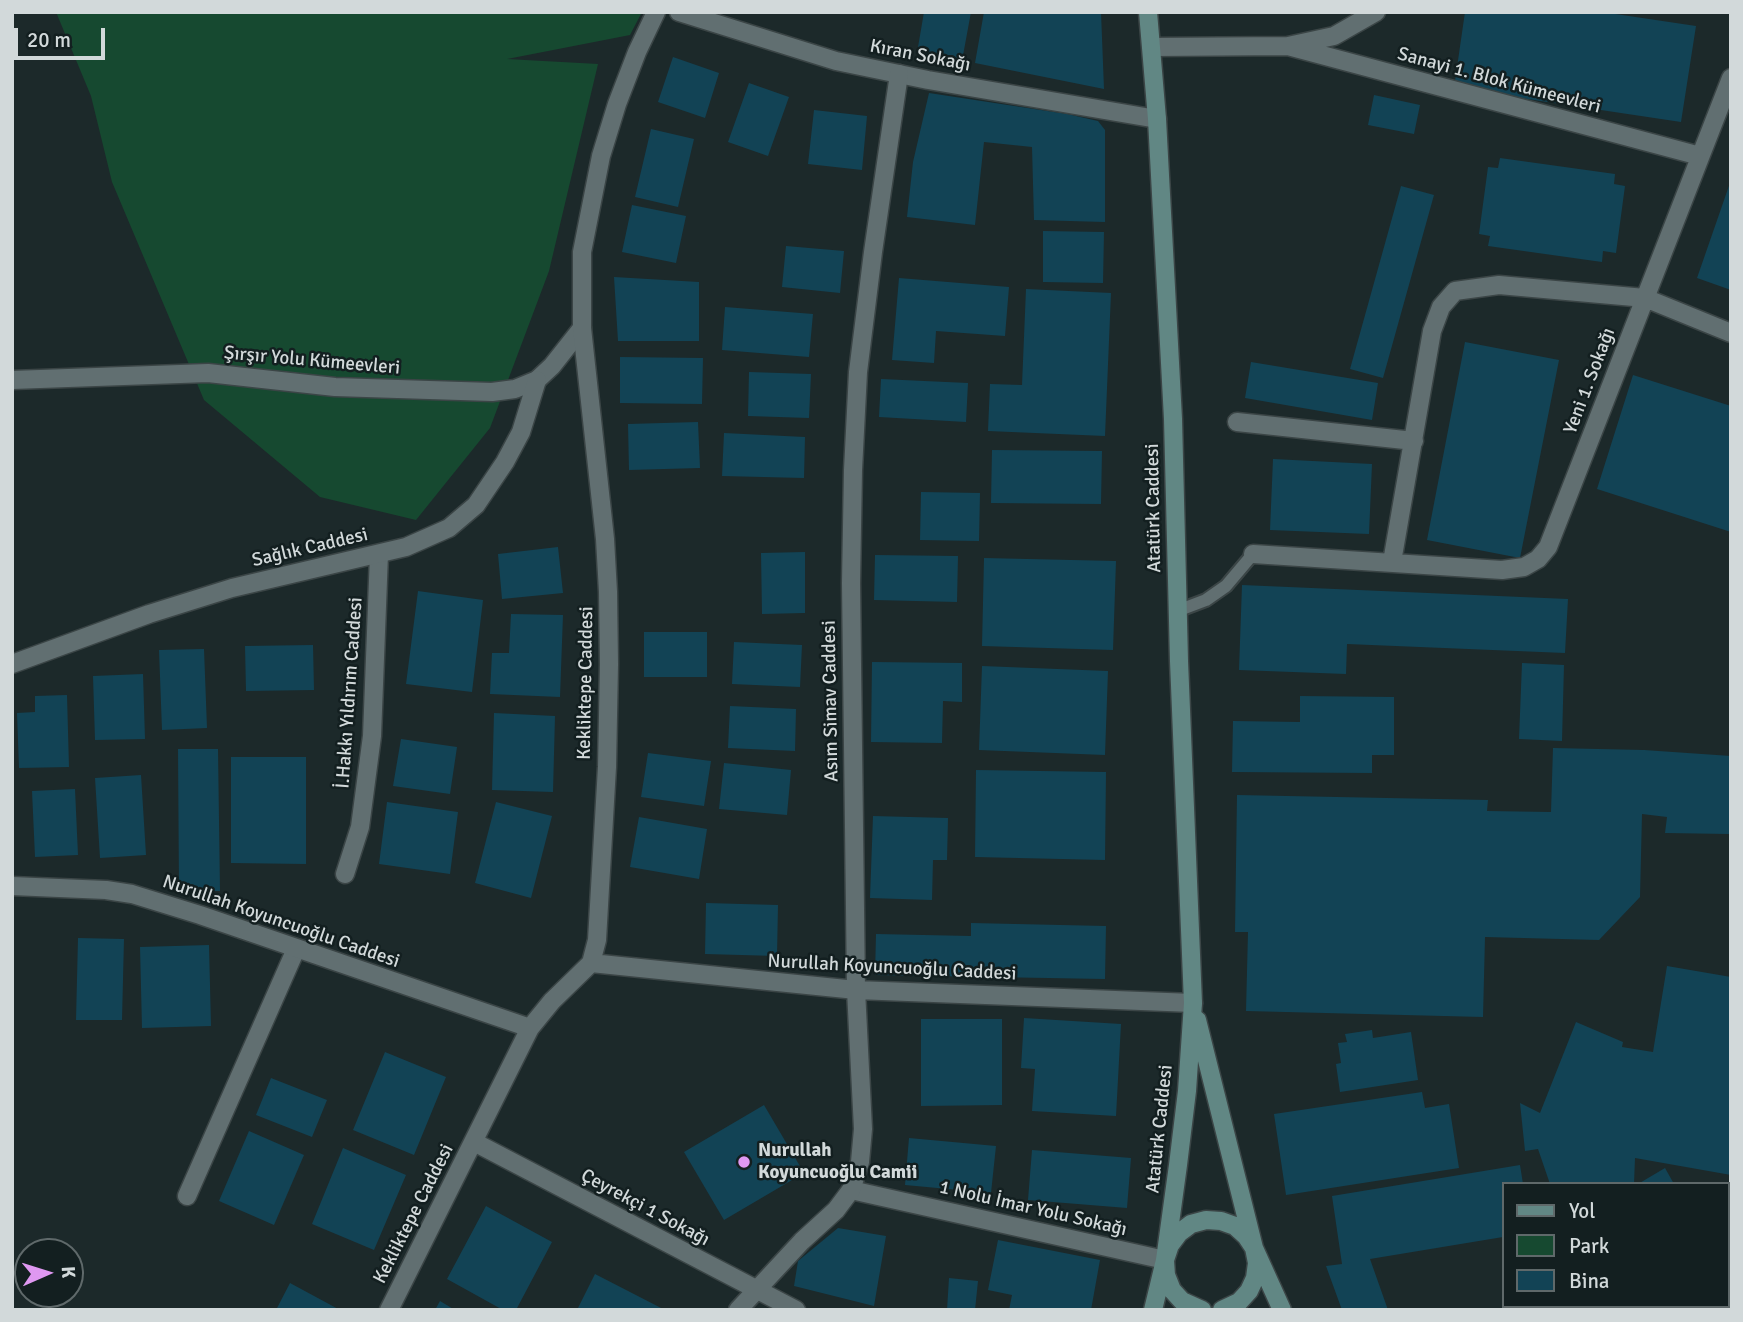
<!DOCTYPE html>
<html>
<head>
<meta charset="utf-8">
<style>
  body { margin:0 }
  #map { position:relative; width:1743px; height:1322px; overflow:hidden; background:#1c292a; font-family:Signika,sans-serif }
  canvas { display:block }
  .frame { position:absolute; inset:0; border:14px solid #d2d9da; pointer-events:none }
  .legend { position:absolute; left:1502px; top:1182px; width:228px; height:126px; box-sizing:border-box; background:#131f20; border:2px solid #5f696a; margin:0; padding:9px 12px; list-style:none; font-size:21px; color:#d2d9da }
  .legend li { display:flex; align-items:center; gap:14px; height:35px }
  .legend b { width:35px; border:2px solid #5f696a }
  .north { position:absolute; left:14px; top:1238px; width:70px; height:70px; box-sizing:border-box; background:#131f20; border:2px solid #5f696a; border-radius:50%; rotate:87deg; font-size:19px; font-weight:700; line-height:28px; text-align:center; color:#d2d9da }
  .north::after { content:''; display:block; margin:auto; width:24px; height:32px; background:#df98f1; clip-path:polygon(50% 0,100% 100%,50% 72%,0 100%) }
  .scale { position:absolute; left:14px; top:28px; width:91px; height:32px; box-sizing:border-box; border:4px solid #d2d9da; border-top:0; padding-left:9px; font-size:21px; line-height:24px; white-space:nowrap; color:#d2d9da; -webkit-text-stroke:5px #131f20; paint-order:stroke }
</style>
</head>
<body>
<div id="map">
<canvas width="1743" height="1322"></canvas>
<div class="frame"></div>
<ul class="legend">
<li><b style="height:9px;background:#618784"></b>Yol</li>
<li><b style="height:19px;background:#164930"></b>Park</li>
<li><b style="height:19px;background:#124355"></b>Bina</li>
</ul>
<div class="north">K</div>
<div class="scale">20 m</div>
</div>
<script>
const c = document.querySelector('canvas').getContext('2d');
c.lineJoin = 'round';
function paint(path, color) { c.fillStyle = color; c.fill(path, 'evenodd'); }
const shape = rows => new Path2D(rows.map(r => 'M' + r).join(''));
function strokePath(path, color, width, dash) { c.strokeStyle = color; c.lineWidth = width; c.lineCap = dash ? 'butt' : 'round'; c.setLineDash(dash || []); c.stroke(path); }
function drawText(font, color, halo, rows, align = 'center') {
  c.font = font + ' Signika,sans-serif'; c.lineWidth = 5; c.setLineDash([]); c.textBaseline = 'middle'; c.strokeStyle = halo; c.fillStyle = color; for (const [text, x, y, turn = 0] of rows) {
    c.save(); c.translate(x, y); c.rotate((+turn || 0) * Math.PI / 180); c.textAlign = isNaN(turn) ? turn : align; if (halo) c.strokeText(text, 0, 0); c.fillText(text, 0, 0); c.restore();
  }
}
const green = shape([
  [56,12,642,12,630,35,507,59,598,64,549,271,490,428,416,520,320,497,204,400,112,182,91,96]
]);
const building = shape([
  [924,12,971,12,962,61,917,53],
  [984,12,1101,12,1104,89,975,63],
  [1465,12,1602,12,1696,26,1681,122,1454,88],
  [673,57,719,73,705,118,658,102],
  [749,83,789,97,768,156,728,142],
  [929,93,1067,114,1098,121,1105,130,1105,222,1034,220,1032,147,984,142,975,225,907,217,913,162],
  [1374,95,1420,105,1414,134,1368,125],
  [814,110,867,116,862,170,808,164],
  [651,129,694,139,678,207,635,197],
  [1500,158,1615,174,1614,184,1625,186,1616,253,1603,251,1602,262,1488,246,1490,236,1479,234,1488,167,1498,168],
  [1731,180,1731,290,1697,278],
  [1401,186,1434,195,1383,378,1350,369],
  [632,205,686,216,676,263,622,252],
  [1043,231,1104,232,1103,283,1043,282],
  [786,246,844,251,840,293,782,287],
  [614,277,699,282,699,341,618,341],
  [899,278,1009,287,1005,336,936,331,934,363,892,360],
  [1026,289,1111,293,1105,436,988,431,990,384,1022,385],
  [725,307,813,314,809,357,722,350],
  [1465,342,1559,360,1520,558,1427,540],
  [620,357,703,358,702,404,620,403],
  [1251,362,1378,383,1372,420,1245,398],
  [749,372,811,374,809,418,748,416],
  [1633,375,1731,406,1731,532,1597,489],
  [881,379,968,383,966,422,879,417],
  [698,422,700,468,629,470,628,424],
  [724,433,805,437,804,478,722,476],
  [992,450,1102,451,1101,504,991,503],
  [1273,459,1372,464,1369,534,1270,530],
  [921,492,980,493,979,541,920,540],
  [558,547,563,593,502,599,498,554],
  [805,552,805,613,762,614,761,553],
  [875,555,958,556,957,602,874,600],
  [984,558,1116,561,1113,650,982,646],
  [1242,585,1568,599,1565,653,1347,644,1346,674,1239,670],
  [418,591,483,600,472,692,406,684],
  [511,614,563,615,560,697,490,694,492,653,509,653],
  [644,632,707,632,707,677,644,677],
  [734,642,802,645,800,687,732,684],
  [313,645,314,690,246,691,245,646],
  [204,649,207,728,162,730,159,650],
  [872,662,962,663,962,702,943,701,942,743,871,742],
  [1522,663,1564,665,1562,741,1519,739],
  [982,666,1108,671,1105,755,979,750],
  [143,674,145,739,95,740,93,676],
  [67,695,69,767,19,768,17,713,35,712,35,696],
  [1300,696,1394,697,1394,755,1372,755,1372,773,1232,772,1233,721,1300,722],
  [730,706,796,709,795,751,728,748],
  [494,713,555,716,553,792,492,790],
  [401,739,457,747,450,794,393,786],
  [1553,748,1644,750,1731,756,1729,834,1665,833,1667,817,1642,814,1640,897,1599,940,1485,937,1483,1017,1246,1011,1248,932,1235,932,1237,795,1488,800,1487,811,1551,812],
  [178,749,218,749,220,891,179,891],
  [648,753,711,761,704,806,641,797],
  [231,757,306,757,306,864,231,863],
  [724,763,791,770,787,815,719,809],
  [976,770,1106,772,1105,860,975,857],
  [141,775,146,855,100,858,95,778],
  [75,789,78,855,35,857,32,791],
  [387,802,458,812,450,874,379,864],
  [496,802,552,816,531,898,475,883],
  [873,816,948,818,947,860,933,860,932,900,870,898],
  [639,817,707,829,699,879,630,867],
  [706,903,778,905,777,956,705,954],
  [971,923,1106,926,1105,979,875,975,876,934,971,936],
  [78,938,124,939,122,1020,76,1020],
  [209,945,211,1026,142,1028,140,947],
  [1667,966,1731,977,1731,1175,1635,1158,1634,1184,1550,1184,1538,1149,1525,1151,1520,1103,1540,1113,1576,1022,1623,1042,1622,1047,1653,1052],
  [1024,1018,1121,1024,1116,1116,1032,1111,1035,1069,1021,1068],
  [921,1019,1002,1019,1002,1105,921,1106],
  [1372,1030,1373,1038,1411,1032,1418,1080,1340,1092,1336,1064,1341,1063,1338,1043,1347,1042,1345,1034],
  [385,1052,446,1077,414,1155,353,1130],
  [271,1078,327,1100,312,1137,256,1115],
  [1422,1092,1425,1108,1449,1104,1459,1168,1286,1195,1274,1114],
  [764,1105,804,1173,724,1220,684,1152],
  [249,1131,304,1155,274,1225,219,1201],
  [909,1138,996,1146,991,1193,905,1185],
  [343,1148,406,1175,374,1250,312,1224],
  [1032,1150,1131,1158,1127,1208,1028,1200],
  [1520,1165,1523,1184,1503,1184,1503,1237,1370,1259,1388,1310,1342,1310,1326,1266,1342,1264,1332,1196],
  [1665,1168,1674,1184,1638,1184],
  [486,1206,552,1242,516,1310,503,1310,447,1279],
  [838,1228,886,1236,874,1306,794,1286,798,1261],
  [998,1240,1100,1260,1091,1310,1009,1310,1012,1295,988,1290],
  [595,1274,665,1310,577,1310],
  [949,1278,978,1281,975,1310,947,1310],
  [290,1283,340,1310,276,1310],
  [440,1301,455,1310,435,1310]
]);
const service = shape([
  [1177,611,1206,600,1226,586,1253,554]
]);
const minor = shape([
  [679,12,836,61,928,80,1157,119],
  [1288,46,1700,156],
  [1152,47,1288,46,1334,36,1376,12],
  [12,380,208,373,335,387,492,392,515,389,537,380,552,366,582,328],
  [1237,422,1414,441],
  [1253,554,1502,570,1524,567,1538,559,1548,547,1731,78],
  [1392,562,1432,331,1441,307,1455,291,1499,285,1645,298,1731,333],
  [345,874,360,827,372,736,379,554],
  [474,1142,796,1310],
  [851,1190,1165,1260],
  [187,1196,296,949]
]);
const tertiary = shape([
  [12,664,149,614,232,588,406,547,449,528,476,505,505,462,521,432,537,380],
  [12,886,106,890,132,894,200,915,530,1028],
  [591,963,856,990,1193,1003],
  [389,1310,530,1028,552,1001,591,963,597,940,607,767,609,664,608,592,605,539,582,328,582,252,601,156,617,104,637,52,656,12],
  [738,1310,802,1241,836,1210,851,1190,860,1162,863,1129,856,990,851,583,853,470,858,372,873,252,899,74]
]);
const secondary = shape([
  [1148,12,1157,119,1173,419,1179,661,1193,1003,1187,1091,1178,1165,1165,1260,1153,1310],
  [1197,1020,1254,1248,1282,1310],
  [1202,1310,1182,1301,1172,1290,1166,1275,1165,1260,1170,1245,1179,1233,1191,1224,1206,1220,1221,1221,1235,1226,1246,1236,1254,1248,1257,1263,1255,1278,1249,1291,1239,1302,1222,1310]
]);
const markers = [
  [744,1162,7,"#df98f1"]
];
const streetNames = [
  ["Kıran Sokağı",920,56,11],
  ["Sanayi 1. Blok Kümeevleri",1499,81,15],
  ["Şırşır Yolu Kümeevleri",312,361,5],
  ["Yeni 1. Sokağı",1590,381,-69],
  ["Atatürk Caddesi",1154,508,-91],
  ["Sağlık Caddesi",310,548,-13],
  ["Kekliktepe Caddesi",586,683,-89],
  ["İ.Hakkı Yıldırım Caddesi",350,693,-86],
  ["Asım Simav Caddesi",831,701,-91],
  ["Nurullah Koyuncuoğlu Caddesi",281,922,19],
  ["Nurullah Koyuncuoğlu Caddesi",892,968,3],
  ["Atatürk Caddesi",1160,1129,-84],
  ["Çeyrekçi 1 Sokağı",645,1208,28],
  ["1 Nolu İmar Yolu Sokağı",1033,1209,13],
  ["Kekliktepe Caddesi",414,1214,-63]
];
const poiNames = [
  ["Nurullah",758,1151],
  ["Koyuncuoğlu Camii",758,1173]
];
paint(green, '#164930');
paint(building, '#124355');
strokePath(service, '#3b4546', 16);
strokePath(minor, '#3b4546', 21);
strokePath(tertiary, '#3b4546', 21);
strokePath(secondary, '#3b4546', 21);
strokePath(service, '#616f71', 12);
strokePath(minor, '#616f71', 18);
strokePath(tertiary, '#616f71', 18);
strokePath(secondary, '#618784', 18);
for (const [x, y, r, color] of markers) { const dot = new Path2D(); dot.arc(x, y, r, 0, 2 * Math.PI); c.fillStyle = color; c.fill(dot); strokePath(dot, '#131f20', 2.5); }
drawText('19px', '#d2d9da', '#131f20', streetNames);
drawText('bold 19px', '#d2d9da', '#131f20', poiNames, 'left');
</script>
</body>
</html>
